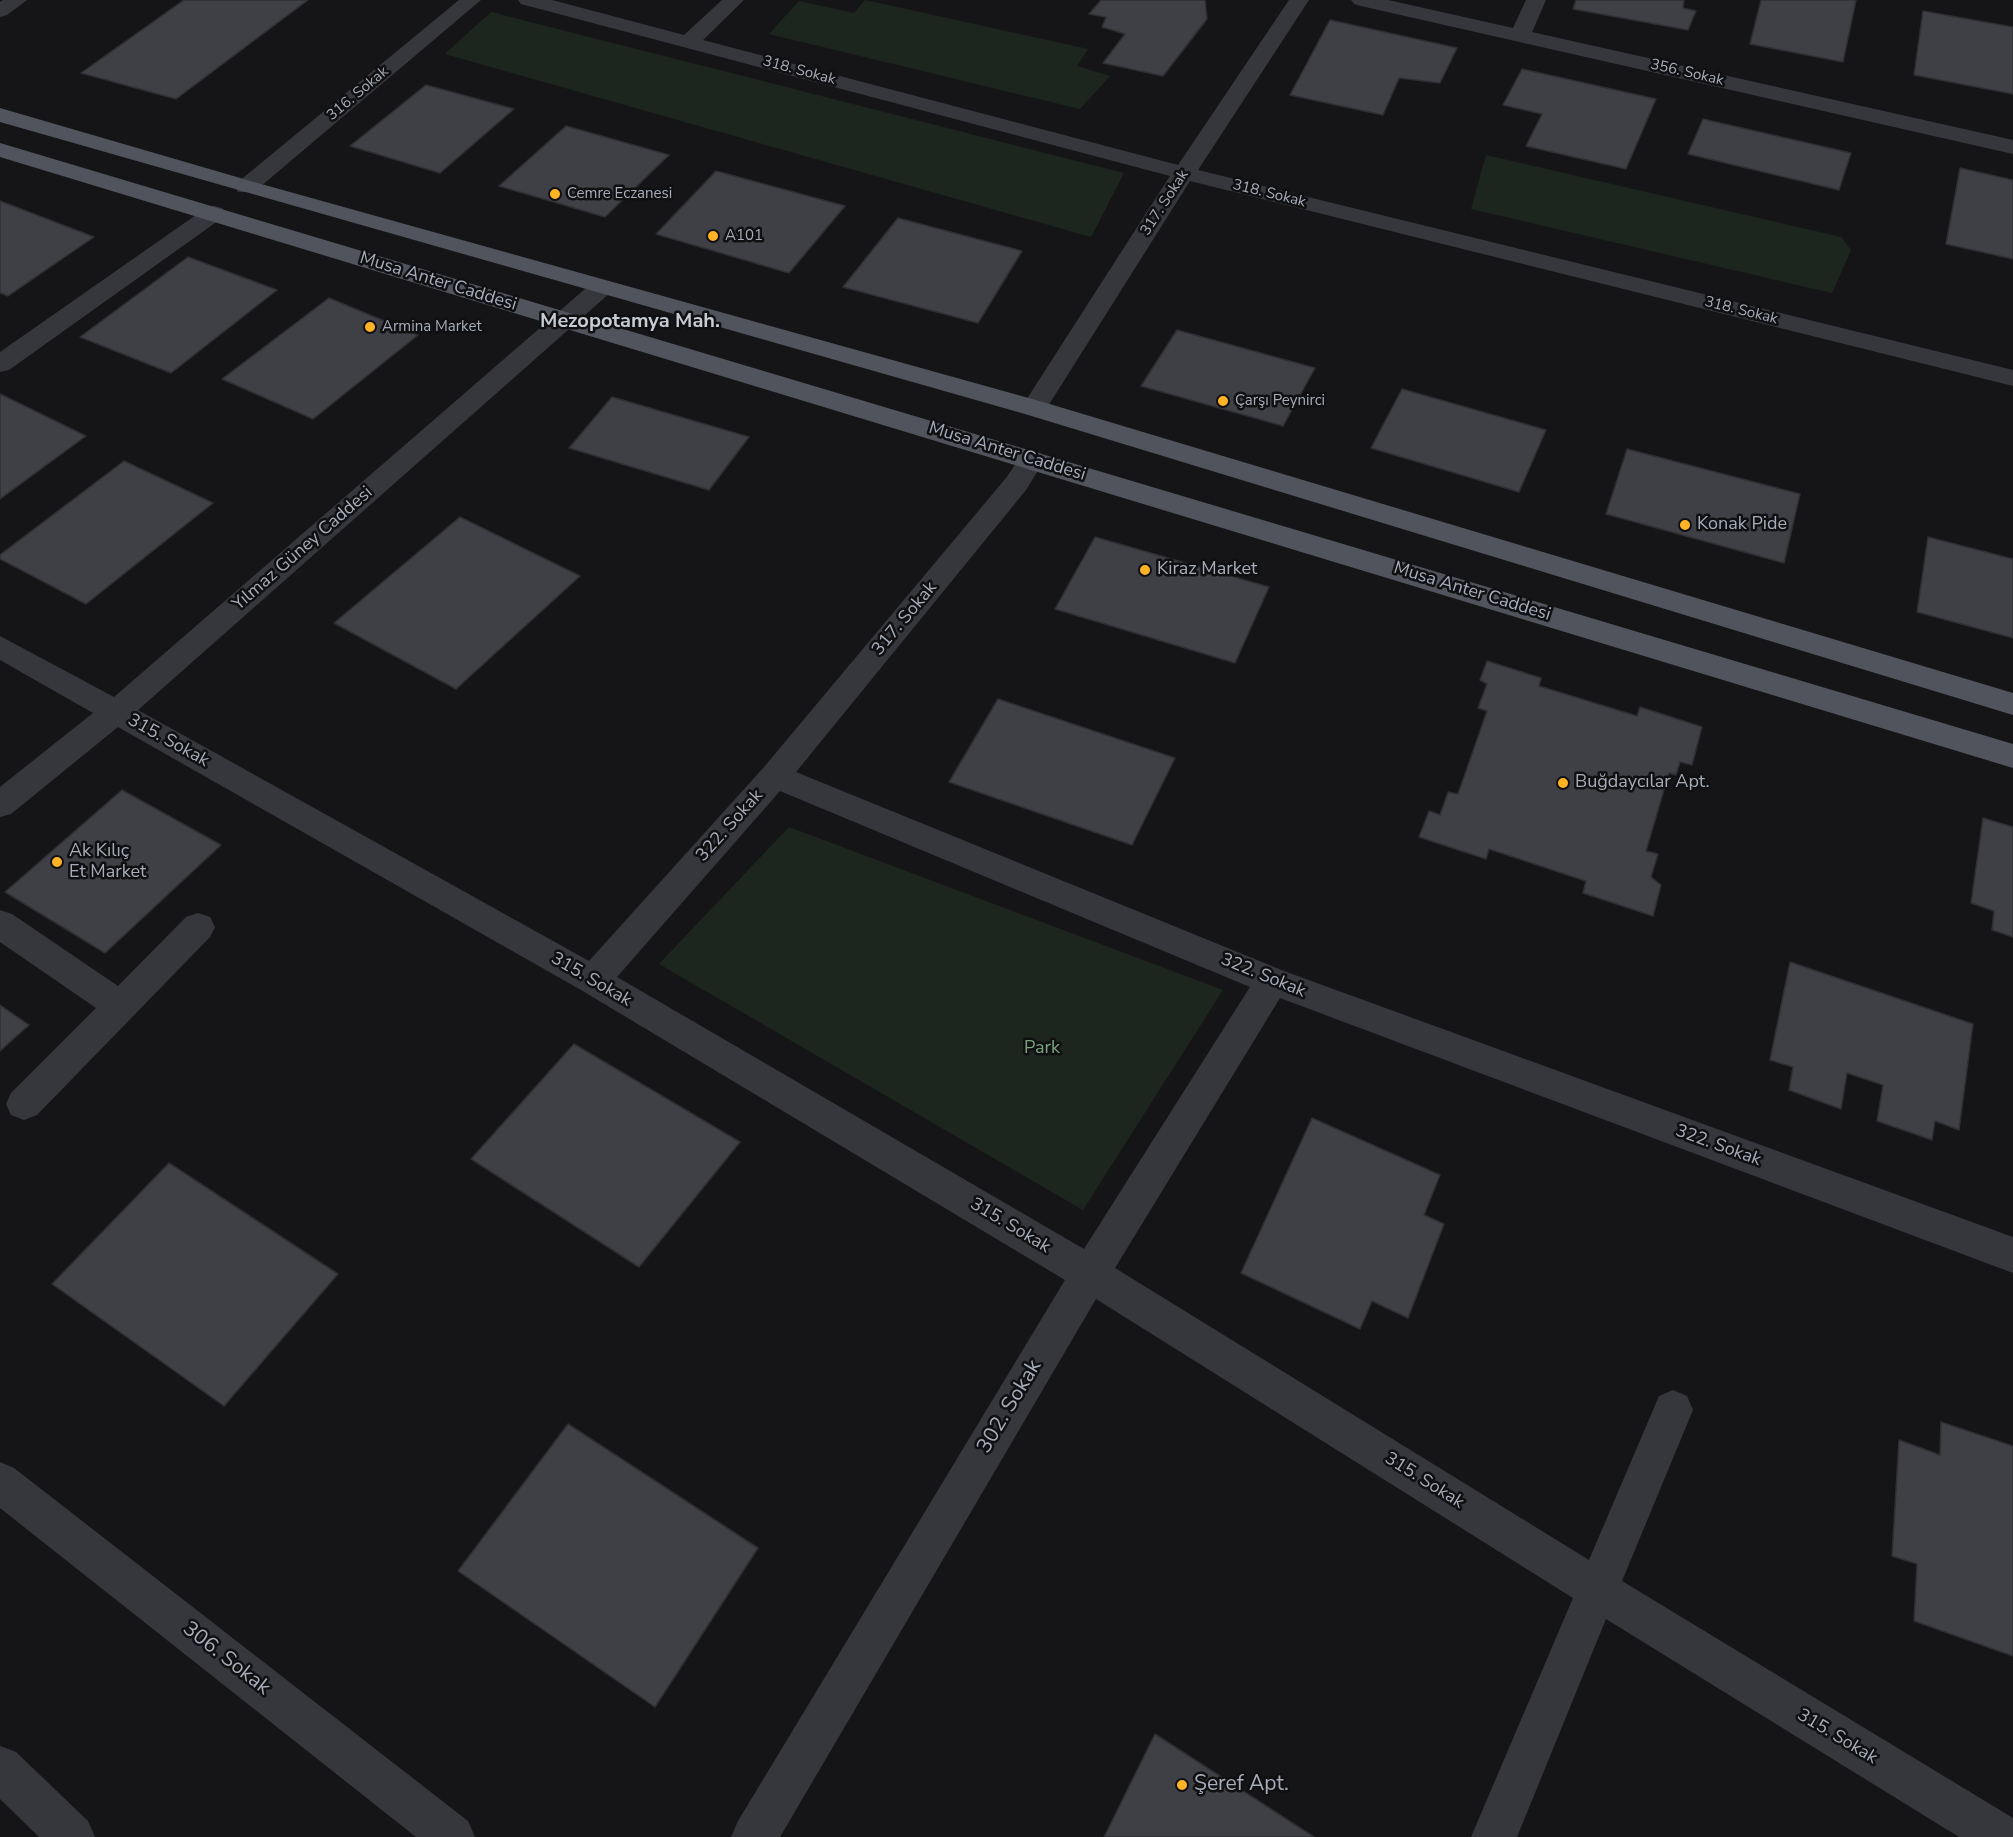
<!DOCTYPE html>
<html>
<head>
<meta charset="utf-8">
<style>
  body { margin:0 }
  canvas { display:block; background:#151517 }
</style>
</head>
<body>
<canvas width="2013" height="1837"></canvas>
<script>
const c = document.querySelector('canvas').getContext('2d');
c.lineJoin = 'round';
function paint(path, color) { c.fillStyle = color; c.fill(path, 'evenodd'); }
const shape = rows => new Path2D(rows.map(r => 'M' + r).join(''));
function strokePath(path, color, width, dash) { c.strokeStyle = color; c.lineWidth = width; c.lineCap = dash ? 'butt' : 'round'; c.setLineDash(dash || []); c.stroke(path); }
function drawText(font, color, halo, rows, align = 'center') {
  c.font = font + ' "Nunito Sans",sans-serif'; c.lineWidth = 5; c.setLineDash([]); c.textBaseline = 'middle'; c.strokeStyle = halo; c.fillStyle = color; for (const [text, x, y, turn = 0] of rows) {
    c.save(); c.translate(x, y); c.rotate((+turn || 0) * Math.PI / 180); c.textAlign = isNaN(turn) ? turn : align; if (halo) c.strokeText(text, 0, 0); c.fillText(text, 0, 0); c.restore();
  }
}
const green = shape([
  [865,0,1088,49,1077,66,1110,76,1080,109,769,34,799,1,854,13],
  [491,12,1124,173,1091,237,445,54],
  [1486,155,1841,237,1851,250,1832,293,1471,209],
  [789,827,1223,990,1083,1210,659,964]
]);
const building = shape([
  [184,0,308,0,176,99,81,73,184,0],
  [1101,0,1205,0,1207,19,1163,76,1103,63,1125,34,1102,27,1106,17,1089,14,1101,0],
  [1576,0,1684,0,1683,8,1696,11,1688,30,1573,9,1576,0],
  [1761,0,1856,0,1843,62,1750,44,1761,0],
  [1923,11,2013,27,2013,94,1914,75,1923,11],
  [1330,20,1457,48,1440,83,1399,78,1383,115,1290,95,1330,20],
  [1522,69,1656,99,1626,169,1526,146,1542,114,1503,105,1522,69],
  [426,85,514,109,440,173,350,146,426,85],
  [1703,119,1851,153,1839,190,1688,154,1703,119],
  [566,126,669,155,605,217,499,186,566,126],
  [1960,168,2013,180,2013,259,1946,244,1960,168],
  [716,171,845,206,789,273,656,234,716,171],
  [0,201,94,237,8,296,0,293,0,201],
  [898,218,1022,251,978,323,843,287,898,218],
  [188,257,277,290,171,373,80,337,188,257],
  [329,298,418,335,313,419,222,379,329,298],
  [1177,330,1315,368,1283,426,1141,386,1177,330],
  [1402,389,1546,430,1519,492,1371,448,1402,389],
  [0,394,86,436,0,499,0,394],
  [612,397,749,437,709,490,569,448,612,397],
  [1627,449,1800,494,1784,563,1606,514,1627,449],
  [124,461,213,503,86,604,0,559,0,555,124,461],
  [460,517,580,576,456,689,334,623,460,517],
  [1095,537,1269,587,1235,663,1055,609,1095,537],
  [1928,537,2013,559,2013,638,1917,612,1928,537],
  [1487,661,1541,678,1539,686,1637,716,1640,707,1702,727,1692,765,1680,762,1676,775,1669,773,1646,851,1658,854,1651,877,1661,885,1653,916,1583,893,1586,881,1489,849,1486,859,1419,837,1429,811,1440,815,1448,792,1458,794,1487,711,1478,708,1487,684,1480,680,1487,661],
  [998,699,1175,758,1132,845,949,782,998,699],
  [122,790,221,845,105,953,5,892,122,790],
  [1983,818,2013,827,2013,937,1992,930,1994,911,1971,903,1983,818],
  [1790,962,1973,1024,1959,1130,1935,1121,1932,1140,1877,1121,1883,1085,1847,1073,1841,1109,1789,1090,1793,1067,1770,1060,1790,962],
  [0,1005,29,1025,0,1051,0,1005],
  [574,1044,740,1142,639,1267,471,1159,574,1044],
  [1312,1118,1440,1175,1424,1215,1444,1224,1408,1318,1372,1301,1360,1329,1241,1273,1312,1118],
  [169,1163,338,1274,224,1406,52,1284,169,1163],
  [1941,1422,2013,1446,2013,1656,1914,1621,1917,1564,1892,1556,1899,1440,1940,1455,1941,1422],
  [568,1424,758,1548,655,1707,458,1571,568,1424],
  [1155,1734,1314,1837,1104,1837,1155,1734]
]);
const minor = shape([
  [3,0,27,0,7,15,0,17,0,2,3,0],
  [459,0,481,0,254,192,238,192,235,187,238,182,459,0],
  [518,0,552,0,684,35,722,0,744,0,703,40,1178,165,1289,0,1309,0,1198,170,2013,370,2013,386,1190,181,1043,414,1034,416,1025,414,1021,408,1170,176,521,4,518,0],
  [1351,0,1388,0,1513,28,1526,0,1546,0,1532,32,2013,140,2013,154,1361,6,1354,4,1351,0],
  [214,206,222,208,226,213,222,218,9,370,0,372,0,352,206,208,214,206],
  [602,280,611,282,614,287,611,292,138,710,589,961,764,767,1006,478,1023,453,1032,450,1041,453,1045,459,1026,490,796,772,1284,971,2013,1237,2013,1273,1280,998,1115,1268,1589,1560,1659,1396,1673,1390,1687,1396,1693,1410,1622,1581,2013,1818,2013,1837,1959,1837,1606,1619,1517,1837,1471,1837,1573,1598,1096,1299,780,1837,731,1837,738,1821,1065,1280,581,990,118,727,11,814,0,817,0,787,93,713,0,660,0,636,114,697,593,282,602,280],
  [780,791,1250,987,1084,1249,617,977,780,791],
  [0,910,12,914,118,986,186,917,198,913,210,917,215,927,210,937,37,1115,24,1120,11,1115,6,1104,11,1093,96,1008,0,942,0,910],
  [0,1462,14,1468,468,1821,475,1837,416,1837,0,1508,0,1462],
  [0,1746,16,1752,88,1821,95,1837,39,1837,0,1799,0,1746]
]);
const major = shape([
  [0,108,254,182,1043,402,2013,693,2013,715,1025,414,0,122,0,108],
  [0,143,2013,744,2013,768,0,157,0,143]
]);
const markers = [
  [555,194,6,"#ffb325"],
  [713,236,6,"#ffb325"],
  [370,327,6,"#ffb325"],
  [1223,401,6,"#ffb325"],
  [1685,525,6,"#ffb325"],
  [1145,570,6,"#ffb325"],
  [1563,783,6,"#ffb325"],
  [57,862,6,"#ffb325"],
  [1182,1785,6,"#ffb325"]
];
const farStreetnames = [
  ["318. Sokak",799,71,15],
  ["356. Sokak",1687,73,13],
  ["316. Sokak",358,94,-40],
  ["318. Sokak",1269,194,14],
  ["317. Sokak",1165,203,-57],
  ["318. Sokak",1741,311,14]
];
const farPoinames = [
  ["Cemre Eczanesi",567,194],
  ["A101",725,236],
  ["Armina Market",382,327],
  ["Çarşı Peynirci",1235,401]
];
const streetNames = [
  ["Musa Anter Caddesi",438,282,17],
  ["Musa Anter Caddesi",1007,452,17],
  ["Yılmaz Güney Caddesi",303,549,-41],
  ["Musa Anter Caddesi",1472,592,17],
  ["317. Sokak",905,619,-50],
  ["315. Sokak",168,741,29],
  ["322. Sokak",730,826,-48],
  ["322. Sokak",1263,976,22],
  ["315. Sokak",591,980,30],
  ["322. Sokak",1718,1146,20],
  ["315. Sokak",1010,1226,31],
  ["315. Sokak",1424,1481,32],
  ["315. Sokak",1837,1737,31]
];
const poiNames = [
  ["Konak Pide",1697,525],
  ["Kiraz Market",1157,570],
  ["Buğdaycılar Apt.",1575,783],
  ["Ak Kılıç",69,852],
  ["Et Market",69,873]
];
const parkNames = [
  ["Park",1042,1049]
];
const farDistrictnames = [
  ["Mezopotamya Mah.",630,322]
];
const nearStreetnames = [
  ["302. Sokak",1010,1407,-59],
  ["306. Sokak",226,1659,38]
];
const nearPoinames = [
  ["Şeref Apt.",1194,1785]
];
paint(green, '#1d261e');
paint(building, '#3f4045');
strokePath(building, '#2f2f33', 1.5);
paint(minor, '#36373d');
paint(major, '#51545c');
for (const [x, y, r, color] of markers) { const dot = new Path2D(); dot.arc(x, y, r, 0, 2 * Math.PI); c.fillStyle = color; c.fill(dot); strokePath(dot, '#101012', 2); }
drawText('15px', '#a6acb9', '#101012', farStreetnames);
drawText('15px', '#a6acb9', '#101012', farPoinames, 'left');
drawText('18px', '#a6acb9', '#101012', streetNames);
drawText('18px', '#a6acb9', '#101012', poiNames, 'left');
drawText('18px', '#7ba57d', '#101012', parkNames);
drawText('bold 20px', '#c7cbd4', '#101012', farDistrictnames);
drawText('21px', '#a6acb9', '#101012', nearStreetnames);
drawText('21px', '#a6acb9', '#101012', nearPoinames, 'left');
</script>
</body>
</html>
